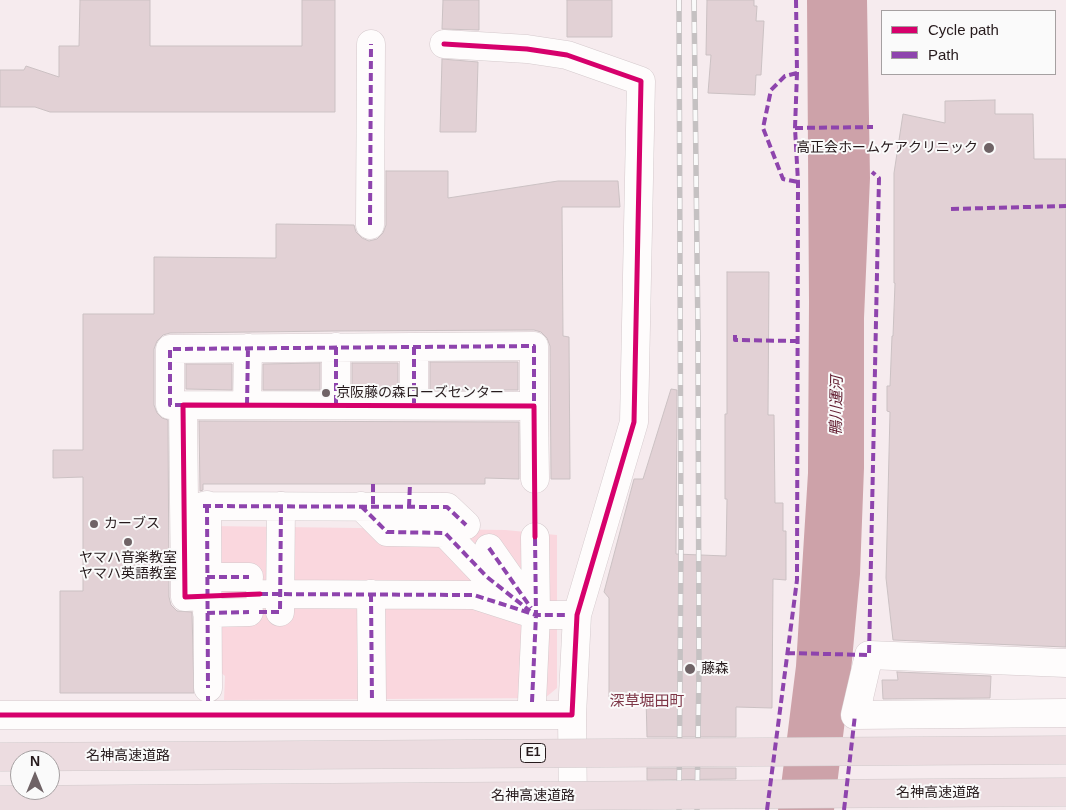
<!DOCTYPE html>
<html>
<head>
<meta charset="utf-8">
<style>
  body { margin:0 }
  #map { position:relative; width:1066px; height:810px; overflow:hidden; background:#f6ebee; font-family:Arial,sans-serif }
  canvas { display:block }
  .legend { position:absolute; left:881px; top:10px; width:175px; height:65px; box-sizing:border-box; background:#fafafa; border:1px solid #a5a0a1; margin:0; padding:6px 9px; list-style:none; font-size:15px; color:#261a1c }
  .legend li { display:flex; align-items:center; gap:10px; height:25px }
  .legend b { width:25px; border:1px solid #a5a0a1 }
  .north { position:absolute; left:10px; top:750px; width:50px; height:50px; box-sizing:border-box; background:#fafafa; border:1px solid #a5a0a1; border-radius:50%; rotate:0deg; font-size:14px; font-weight:700; line-height:20px; text-align:center; color:#261a1c }
  .north::after { content:''; display:block; margin:auto; width:18px; height:22px; background:#6f6366; clip-path:polygon(50% 0,100% 100%,50% 72%,0 100%) }
</style>
</head>
<body>
<div id="map">
<canvas width="1066" height="810"></canvas>
<ul class="legend">
<li><b style="height:6px;background:#d6006c"></b>Cycle path</li>
<li><b style="height:6px;background:#8e44ad"></b>Path</li>
</ul>
<div class="north">N</div>
</div>
<script>
const c = document.querySelector('canvas').getContext('2d');
c.lineJoin = 'round';
function paint(path, color) { c.fillStyle = color; c.fill(path, 'evenodd'); }
const shape = rows => new Path2D(rows.map(r => 'M' + r).join(''));
function strokePath(path, color, width, dash) { c.strokeStyle = color; c.lineWidth = width; c.lineCap = dash ? 'butt' : 'round'; c.setLineDash(dash || []); c.stroke(path); }
function drawText(font, color, halo, rows, align = 'center') {
  c.font = font + ' Arial,"Noto Sans JP",sans-serif'; c.lineWidth = 4; c.setLineDash([]); c.textBaseline = 'middle'; c.strokeStyle = halo; c.fillStyle = color; for (const [text, x, y, turn = 0] of rows) {
    c.save(); c.translate(x, y); c.rotate((+turn || 0) * Math.PI / 180); c.textAlign = isNaN(turn) ? turn : align; if (halo) c.strokeText(text, 0, 0); c.fillText(text, 0, 0); c.restore();
  }
}
const green = shape([
  [210,526,505,530,557,535,557,688,545,698,224,700,225,676,220,672]
]);
const water = shape([
  [807,0,867,0,870,178,864,318,864,468,860,574,851,671,834,810,778,810,796,666,808,473,809,302]
]);
const building = shape([
  [80,0,150,0,150,46,302,46,302,0,335,0,335,112,50,112,35,107,0,107,0,70,24,70,26,66,59,77,59,46,79,46,80,0],
  [443,0,479,0,479,30,442,29,443,0],
  [567,0,612,0,612,37,567,37,567,0],
  [707,0,754,0,754,6,757,6,756,21,764,21,761,75,756,75,755,95,708,93,711,55,706,55,707,0],
  [442,59,478,62,476,132,440,132,442,59],
  [995,100,995,114,1033,114,1034,159,1066,159,1066,647,893,640,886,578,890,412,887,411,887,386,890,386,892,336,893,336,895,283,894,283,894,173,903,114,945,123,945,101,995,100],
  [386,171,448,171,448,198,558,181,618,181,620,207,562,207,563,336,569,337,570,479,551,479,550,346,547,338,541,332,534,330,336,331,170,333,163,335,157,341,154,349,154,405,157,413,162,418,168,420,169,597,171,605,177,611,192,612,194,693,60,693,60,591,83,591,83,477,53,478,53,450,83,450,83,314,154,314,154,257,276,258,276,224,354,225,356,232,362,238,369,241,377,239,383,233,386,225,386,171],
  [727,272,769,272,768,415,774,415,775,503,783,503,783,531,786,531,786,580,773,579,772,708,736,707,736,737,647,737,646,697,609,697,609,598,604,592,634,479,643,479,671,389,677,390,676,554,726,556,727,499,725,499,725,414,727,414,727,272],
  [430,362,518,362,518,390,430,390,430,362],
  [320,363,320,390,263,390,263,364,320,363],
  [352,363,398,363,398,390,352,390,352,363],
  [186,364,232,364,232,390,186,389,186,364],
  [199,421,519,422,519,479,485,478,485,484,203,484,203,490,200,491,199,421],
  [897,672,991,676,990,698,883,699,882,680,898,680,897,672],
  [647,768,736,768,736,779,647,780,647,768]
]);
const minor = shape([
  [370,225,371,44],
  [336,347,336,405],
  [414,347,414,405],
  [183,405,170,405,170,349,534,346,534,406],
  [247,405,248,348],
  [207,505,208,688],
  [203,506,447,507,466,525],
  [361,506,387,532,445,533,487,577,521,604],
  [489,548,517,588],
  [207,577,249,577],
  [260,594,474,595,536,615,567,615],
  [371,594,372,702],
  [204,596,185,597,183,405,534,406,535,479],
  [280,612,281,506],
  [207,613,249,612],
  [1066,663,869,655,855,715,1066,713],
  [532,702,536,615,535,537],
  [0,715,572,715,577,615,634,422,641,81,567,55,527,49,444,44],
  [572,715,573,810]
]);
const rail = shape([
  [679,0,681,541,679,810],
  [694,0,698,335,699,669,697,810]
]);
const highwayBridge = shape([
  [0,757,1066,750],
  [0,800,1066,792]
]);
const quiet = shape([
  [797,73,785,76,771,90,763,128,783,179,798,182],
  [795,128,873,127],
  [951,209,1066,206],
  [370,225,371,44],
  [735,335,735,340,797,341],
  [336,347,336,405],
  [414,347,414,405],
  [183,405,170,405,170,349,534,346,534,406],
  [247,405,248,348],
  [373,484,373,506],
  [207,505,208,688],
  [203,506,447,507,466,525],
  [361,506,387,532,445,533,487,577,530,611],
  [409,507,410,484],
  [489,548,531,608],
  [207,577,249,577],
  [260,594,474,595,536,615,567,615],
  [371,594,372,702],
  [259,612,280,612,281,506],
  [207,613,249,612],
  [787,653,869,655,879,178,872,172],
  [208,696,208,701],
  [532,702,536,615,535,537],
  [767,810,797,580,798,182,795,128,797,73,796,0],
  [844,810,855,715]
]);
const cycleway = shape([
  [260,594,185,597,183,405,534,406,535,537],
  [0,715,572,715,577,615,634,422,641,81,567,55,527,49,444,44]
]);
const markers = [
  [989,148,6,"#6f6366"],
  [326,393,5,"#6f6366"],
  [94,524,5,"#6f6366"],
  [128,542,5,"#6f6366"],
  [690,669,6,"#6f6366"]
];
const shields = [
  [533,753,25]
];
const shieldNames = [
  ["E1",533,753]
];
const poiNames = [
  ["高正会ホームケアクリニック",978,148,"right"],
  ["京阪藤の森ローズセンター",336,393],
  ["カーブス",104,524],
  ["ヤマハ音楽教室",128,558,"center"],
  ["ヤマハ英語教室",128,574,"center"],
  ["藤森",701,669]
];
const streetNames = [
  ["名神高速道路",128,756],
  ["名神高速道路",938,793],
  ["名神高速道路",533,796]
];
const waterNames = [
  ["鴨川運河",837,406,-89]
];
const neighbourhoodNames = [
  ["深草堀田町",647,702]
];
paint(green, '#fad7de');
paint(water, '#cda2a9');
paint(building, '#e2d1d5');
strokePath(building, '#cbc1c3', 1);
strokePath(minor, '#d4c9cc', 29);
strokePath(minor, '#fefcfc', 28);
strokePath(rail, '#c5c1c2', 5.5);
strokePath(rail, '#fafafa', 4, [11]);
strokePath(highwayBridge, '#d0cacb', 29, []);
strokePath(highwayBridge, '#ecdce0', 28);
strokePath(quiet, '#8e44ad', 4, [8, 4]);
strokePath(cycleway, '#d6006c', 5);
for (const [x, y, r, color] of markers) { const dot = new Path2D(); dot.arc(x, y, r, 0, 2 * Math.PI); c.fillStyle = color; c.fill(dot); strokePath(dot, '#fafafa', 2); }
for (const [x, y, w] of shields) { const box = new Path2D(); box.roundRect(x - w / 2, y - 9.5, w, 19, 4); c.fillStyle = '#fafafa'; c.fill(box); strokePath(box, '#261a1c', 1); }
drawText('bold 12px', '#261a1c', null, shieldNames);
drawText('14px', '#261a1c', '#fafafa', poiNames, 'left');
drawText('14px', '#261a1c', '#fafafa', streetNames);
drawText('italic 15px', '#5f192d', '#fafafa', waterNames);
drawText('15px', '#7e3748', '#fafafa', neighbourhoodNames);
</script>
</body>
</html>
